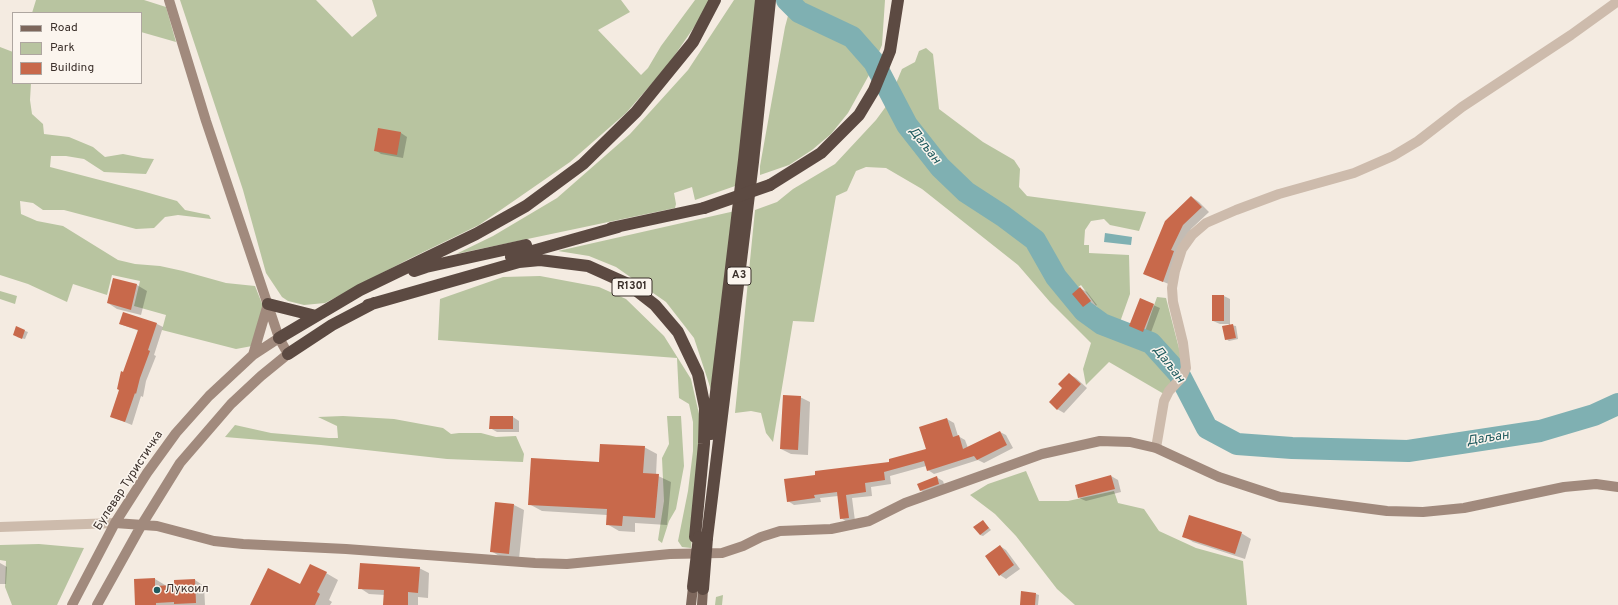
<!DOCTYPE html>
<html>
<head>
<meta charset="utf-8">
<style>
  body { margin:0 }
  #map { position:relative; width:1618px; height:605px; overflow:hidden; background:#f4ebe1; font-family:Overpass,sans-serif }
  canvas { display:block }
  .legend { position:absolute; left:12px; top:12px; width:130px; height:72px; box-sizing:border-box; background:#fbf5ee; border:1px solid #aea6a0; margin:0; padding:5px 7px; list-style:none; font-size:12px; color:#3b302b }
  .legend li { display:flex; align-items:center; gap:8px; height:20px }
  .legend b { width:20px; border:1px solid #aea6a0 }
</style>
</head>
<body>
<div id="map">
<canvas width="1618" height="605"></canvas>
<ul class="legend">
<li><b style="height:5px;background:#7d675c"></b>Road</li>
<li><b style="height:11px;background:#b8c4a0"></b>Park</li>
<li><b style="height:11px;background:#c8694b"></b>Building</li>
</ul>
</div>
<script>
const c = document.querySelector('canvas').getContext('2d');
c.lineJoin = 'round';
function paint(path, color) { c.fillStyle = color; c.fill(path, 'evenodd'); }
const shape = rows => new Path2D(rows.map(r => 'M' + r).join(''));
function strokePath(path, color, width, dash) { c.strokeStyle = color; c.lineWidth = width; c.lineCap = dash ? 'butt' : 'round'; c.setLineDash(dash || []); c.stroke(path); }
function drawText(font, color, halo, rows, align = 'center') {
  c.font = font + ' Overpass,sans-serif'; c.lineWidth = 3; c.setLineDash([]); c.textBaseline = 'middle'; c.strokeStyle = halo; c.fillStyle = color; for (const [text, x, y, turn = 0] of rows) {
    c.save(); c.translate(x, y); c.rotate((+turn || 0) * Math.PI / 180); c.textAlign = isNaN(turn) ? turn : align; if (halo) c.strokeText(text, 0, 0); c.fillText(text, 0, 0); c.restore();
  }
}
const green = shape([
  [36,0,144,0,166,7,176,42,141,32,141,13,32,13],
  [180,0,316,0,352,37,377,16,372,0,621,0,630,12,598,30,641,75,648,68,661,46,695,0,710,0,701,17,668,65,626,113,570,162,479,225,409,259,325,303,304,305,288,301,282,297,266,273,243,190],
  [734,0,758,0,738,185,695,200,692,187,674,193,676,204,675,208,456,254,493,236,557,198,630,134,688,70],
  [790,0,885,0,882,45,869,75,848,113,831,134,812,150,789,165,760,175,760,166,785,27,789,12],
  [0,47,13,52,13,83,31,83,30,100,32,114,43,124,44,134,69,137,93,147,105,157,123,154,143,158,154,159,146,174,104,172,84,159,66,156,51,156,50,167,142,191,177,201,185,210,209,215,211,219,178,215,165,217,154,228,136,229,64,210,43,210,33,203,20,201,21,214,37,221,63,226,118,260,135,264,160,266,183,271,226,283,255,286,263,306,252,346,236,349,162,330,166,315,134,306,140,281,112,275,107,295,73,284,67,302,28,284,0,275],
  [926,48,933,54,939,109,983,142,1014,160,1020,169,1019,187,1027,196,1146,212,1139,231,1110,225,1104,219,1091,221,1085,230,1084,245,1089,245,1089,253,1129,255,1130,294,1120,322,1122,326,1144,334,1157,297,1166,298,1182,360,1181,370,1164,394,1109,362,1086,385,1083,369,1091,343,1050,302,1018,265,922,189,886,168,866,167,856,171,847,191,836,196,814,322,793,321,773,442,766,433,761,413,751,411,735,413,755,210,777,202,793,189,835,164,876,120,887,105,902,69,915,62,919,51],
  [1081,285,1102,314,1093,323,1078,311,1066,297],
  [735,211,712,393,694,338,666,302,616,267,589,256,558,251],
  [540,276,599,287,626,299,664,336,691,379,699,414,700,437,691,548,682,547,678,541,688,491,693,451,693,422,689,404,679,398,677,358,438,340,440,299,503,277],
  [0,291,17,296,15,304,0,299],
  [343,416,394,419,443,428,451,434,459,433,481,433,496,437,516,436,524,454,523,462,447,459,321,445,225,437,235,425,271,433,329,438,338,438,337,426,318,417],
  [667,416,681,416,684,466,676,509,669,521,662,543,658,540,664,501,662,458,669,444],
  [1026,471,1039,501,1068,501,1114,491,1118,503,1144,509,1159,531,1196,548,1243,561,1247,605,1075,605,1057,589,1016,536,995,514,970,495,988,484],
  [39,544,84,548,57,605,12,605,5,587,6,561,0,560,0,545],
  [723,595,722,605,715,605,716,597]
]);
const water = shape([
  [1105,233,1132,237,1131,245,1104,242]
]);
const shadow = shape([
  [379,129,401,133,407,137,403,158,381,154,375,150],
  [1192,197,1199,202,1209,212,1191,229,1179,255,1171,285,1145,274],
  [113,279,137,285,147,291,141,315,117,309,108,303],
  [1080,288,1087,292,1097,305,1090,310,1084,307,1073,294],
  [1224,296,1230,299,1230,325,1236,326,1238,339,1229,341,1226,339,1229,324,1220,324,1213,321],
  [1153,305,1160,308,1150,335,1130,326],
  [120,324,157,324,163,327,154,355,156,356,146,381,143,397,141,396,132,425,112,417,120,390,124,373,139,331],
  [17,328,28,332,25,339,17,337],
  [1069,374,1076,378,1087,388,1064,413,1057,409],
  [800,397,810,402,808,455,791,454,781,449],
  [513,417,519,421,519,432,497,432,490,428],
  [947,419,954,423,958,436,965,440,968,448,1000,432,1006,435,1013,448,984,463,978,460,934,474,928,470,926,466,890,476,891,484,871,487,872,496,852,498,855,521,847,522,841,518,838,496,820,498,821,502,794,505,788,501,927,450],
  [644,447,657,454,656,475,671,482,667,525,635,523,635,532,619,531,607,524,607,515,542,511,529,504,600,463],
  [1111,476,1118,480,1121,492,1086,501,1079,498],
  [936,477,943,481,945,487,927,494,920,490],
  [496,503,514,505,524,510,519,559,501,557,491,551],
  [983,521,991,530,983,536,980,535],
  [1241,533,1251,539,1245,559,1193,542,1183,536],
  [1000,546,1006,550,1020,569,1006,579,1000,575,986,556],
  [0,563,7,567,6,584,0,584],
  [419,568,429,573,428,598,418,597,418,605,384,605,385,595,369,594,360,588],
  [326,573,338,580,329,600,332,602,330,605,257,605],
  [155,579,165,585,165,586,175,586,195,580,204,586,205,605,136,605],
  [1036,594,1039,595,1038,605,1020,605]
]);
const river = shape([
  [787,0,799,12,852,37,874,62,907,125,940,167,966,192,1003,216,1035,240,1056,277,1084,311,1102,324,1151,343,1179,374,1207,428,1237,444,1292,448,1408,451,1540,431,1594,415,1618,404]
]);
const building = shape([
  [378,128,401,132,397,155,374,151],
  [1191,196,1202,207,1183,225,1171,250,1174,251,1163,282,1143,274,1165,221],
  [113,278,137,284,131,310,107,303],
  [1080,287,1091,301,1083,307,1072,294],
  [1212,295,1224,295,1224,321,1212,321],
  [1140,298,1154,304,1143,332,1129,326],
  [123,312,157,323,148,350,150,351,140,378,136,394,135,393,125,422,110,417,119,390,117,389,121,371,123,372,138,330,119,324],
  [1233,324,1236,338,1225,340,1222,326],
  [16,326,25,330,22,339,13,335],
  [1069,373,1081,384,1057,410,1049,402,1062,388,1058,384],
  [783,395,801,396,798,450,780,449],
  [490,416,513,416,513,429,489,429],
  [947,418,953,437,959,435,963,449,1000,431,1007,445,977,460,974,456,927,471,924,461,884,472,885,480,865,483,866,492,846,495,849,518,840,519,837,492,814,495,815,498,787,502,784,479,815,475,815,471,889,462,889,459,926,449,919,427],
  [600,444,645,446,643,473,659,474,655,518,623,516,622,526,606,525,607,509,528,505,531,458,599,462],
  [1111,475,1115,489,1078,498,1075,485],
  [937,476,939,484,920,491,917,484],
  [495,502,514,504,509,554,490,552],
  [1189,515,1242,532,1235,554,1182,537],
  [983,520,989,528,980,535,973,527],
  [1000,545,1014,565,999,576,985,556],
  [360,563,420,567,418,593,408,592,408,605,383,605,384,590,358,589],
  [310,564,327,572,317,592,320,594,315,605,250,605,268,568,300,584],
  [155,578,155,586,174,585,174,580,195,579,196,603,174,604,174,602,156,603,156,605,135,605,134,579],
  [1021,591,1036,593,1035,605,1020,605]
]);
const street = shape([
  [1156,448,1164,401,1169,391,1182,377,1186,368,1183,343,1173,302,1172,288,1175,271,1182,249,1192,235,1206,223,1236,210,1279,194,1354,173,1393,156,1418,141,1462,107,1571,35,1618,1],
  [0,527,115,523]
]);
const secondary = shape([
  [253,355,268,304],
  [115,523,157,526,214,541,243,544,346,549,535,563,567,564,670,554,722,553,743,546,761,537,780,531,831,529,869,521,905,503,1042,454,1100,441,1130,442,1156,448,1219,477,1280,497,1387,511,1423,512,1464,508,1564,487,1596,484,1618,487],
  [72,605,115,523,147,473,176,433,209,396,253,355,279,338],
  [97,605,141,526,180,463,231,404,261,376,288,354,279,338,206,121,169,0]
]);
const primary = shape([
  [691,605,693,587],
  [702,605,703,589]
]);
const highway = shape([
  [770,185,821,153,859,115,874,90,890,51,898,0],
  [611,228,704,208],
  [511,257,618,227],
  [414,271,426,267,526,245],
  [268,304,316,316],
  [368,305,519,262,540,260,588,266,628,284,655,305,678,332,698,374,705,408,704,444,695,537],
  [279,338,360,290,476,234,526,206,583,164,636,112,693,42,715,0],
  [288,354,332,325,374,303],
  [711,434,744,160,761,0],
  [707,538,753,162,770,0]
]);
const highwayBridge = shape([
  [704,208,770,185],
  [693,587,699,537],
  [703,589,707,538]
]);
const markers = [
  [157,590,4,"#1f5a5e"]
];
const shields = [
  [739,276,24],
  [632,287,40]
];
const shieldNames = [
  ["A3",739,276],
  ["R1301",632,287]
];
const streetNames = [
  ["Булевар Туристичка",129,481,-57]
];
const poiNames = [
  ["Лукоил",165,590]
];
const waterNames = [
  ["Даљан",924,146,52],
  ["Даљан",1168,365,52],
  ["Даљан",1488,439,-9]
];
paint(green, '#b8c4a0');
paint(water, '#7fb0b2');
paint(shadow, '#0003');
strokePath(river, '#7fb0b2', 22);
paint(building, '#c8694b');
strokePath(street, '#cdbbac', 10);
strokePath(secondary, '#a18a7d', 10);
strokePath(primary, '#7d675c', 10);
strokePath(highway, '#5c4a42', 12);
strokePath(highwayBridge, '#5c4a42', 12);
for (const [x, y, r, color] of markers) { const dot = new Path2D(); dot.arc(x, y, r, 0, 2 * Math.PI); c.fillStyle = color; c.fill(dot); strokePath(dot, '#fbf5ee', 1.5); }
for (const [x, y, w] of shields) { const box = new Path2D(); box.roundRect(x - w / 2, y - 9, w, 18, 3); c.fillStyle = '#fbf5ee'; c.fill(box); strokePath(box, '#3b302b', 1); }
drawText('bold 11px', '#3b302b', null, shieldNames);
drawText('12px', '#3b302b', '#fbf5ee', streetNames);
drawText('12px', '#3b302b', '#fbf5ee', poiNames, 'left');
drawText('italic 13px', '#1f5a5e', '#fbf5ee', waterNames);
</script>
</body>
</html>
